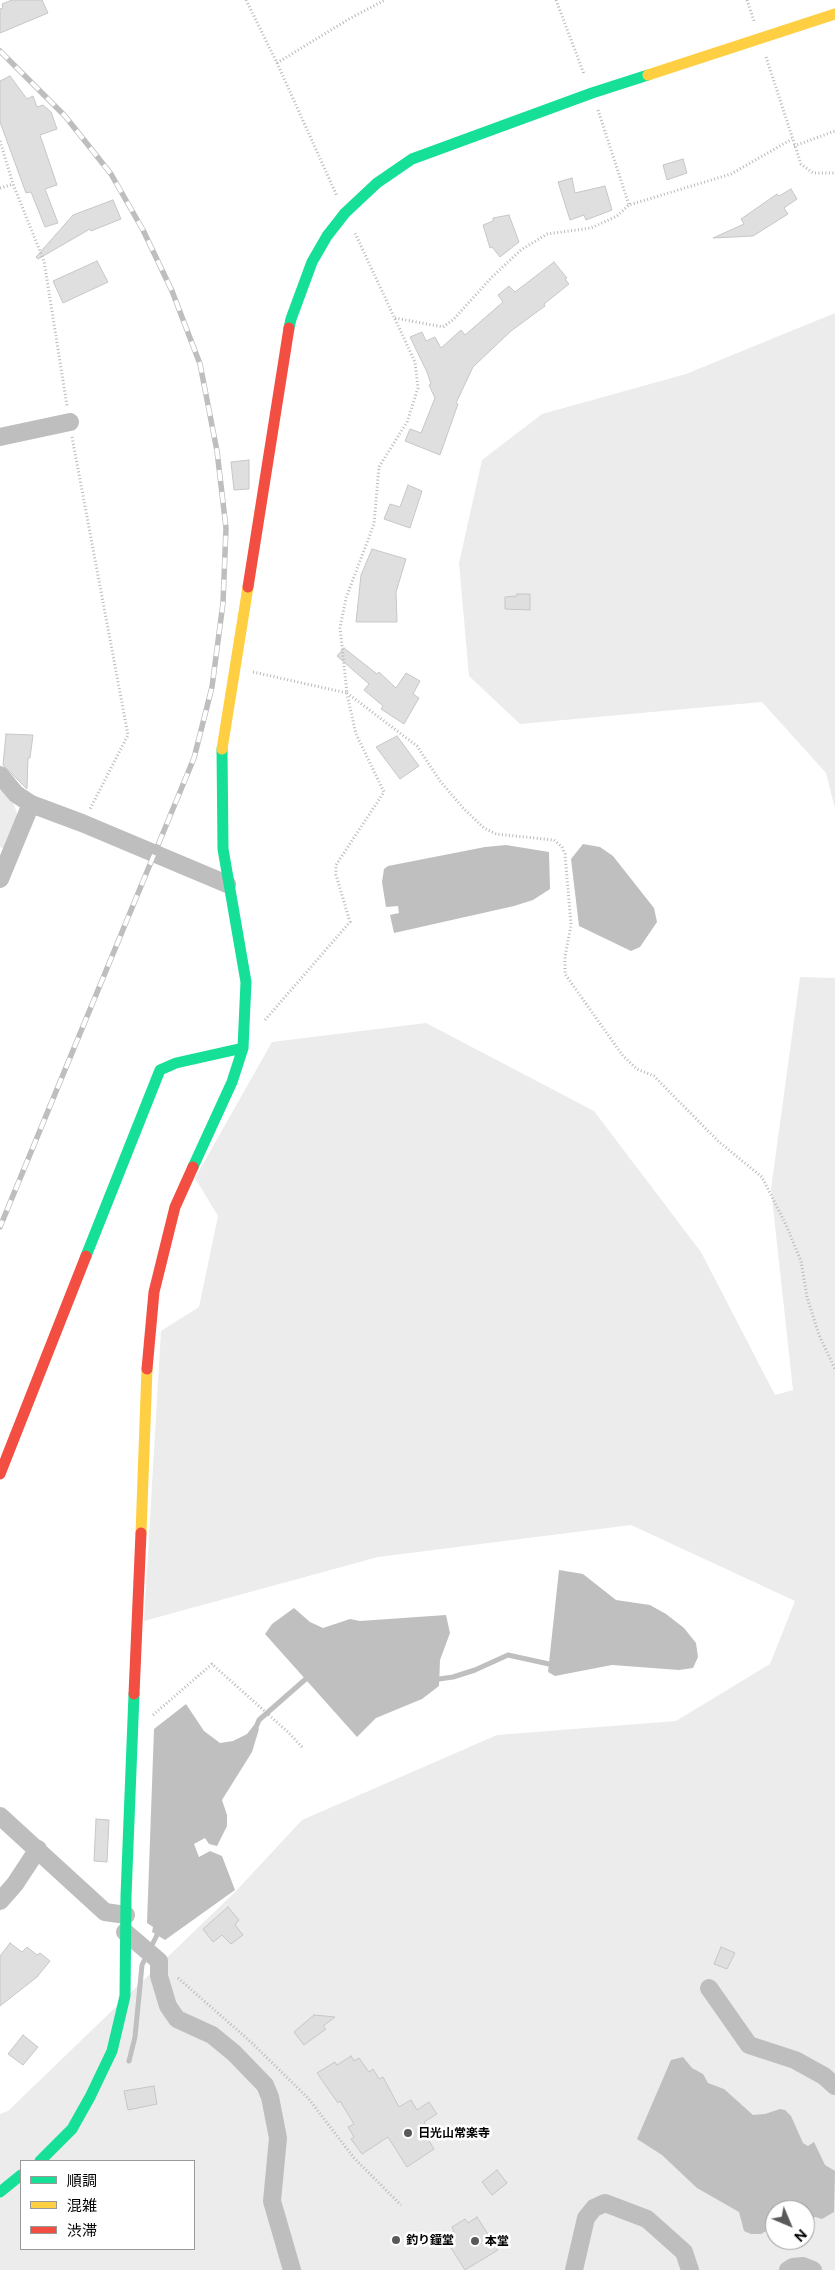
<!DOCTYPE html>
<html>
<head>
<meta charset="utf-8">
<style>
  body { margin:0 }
  #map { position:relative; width:835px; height:2270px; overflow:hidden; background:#fff; font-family:Figtree,"Noto Sans JP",sans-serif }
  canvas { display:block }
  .legend { position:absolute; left:20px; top:2160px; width:175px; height:90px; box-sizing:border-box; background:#fff; border:1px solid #999; margin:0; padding:6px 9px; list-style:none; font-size:15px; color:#000 }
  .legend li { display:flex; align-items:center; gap:10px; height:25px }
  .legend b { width:25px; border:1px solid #999 }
  .north { position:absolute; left:765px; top:2200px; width:50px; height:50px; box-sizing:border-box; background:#fff; border:1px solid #999; border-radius:50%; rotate:135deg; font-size:14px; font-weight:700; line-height:20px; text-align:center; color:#000 }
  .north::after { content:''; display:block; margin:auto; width:18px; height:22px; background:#595959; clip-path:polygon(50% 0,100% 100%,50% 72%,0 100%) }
</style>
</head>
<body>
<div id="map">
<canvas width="835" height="2270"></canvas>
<ul class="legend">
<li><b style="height:6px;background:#16e098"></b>順調</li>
<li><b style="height:6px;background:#ffcf43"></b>混雑</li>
<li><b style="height:6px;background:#f24e42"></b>渋滞</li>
</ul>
<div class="north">N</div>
</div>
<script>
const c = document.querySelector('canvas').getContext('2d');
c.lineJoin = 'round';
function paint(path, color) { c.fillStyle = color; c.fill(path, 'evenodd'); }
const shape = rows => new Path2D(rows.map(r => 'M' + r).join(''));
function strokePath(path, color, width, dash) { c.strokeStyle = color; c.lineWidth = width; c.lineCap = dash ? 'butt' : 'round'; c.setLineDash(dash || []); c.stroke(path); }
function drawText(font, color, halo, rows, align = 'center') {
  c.font = font + ' Figtree,"Noto Sans JP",sans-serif'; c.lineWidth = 5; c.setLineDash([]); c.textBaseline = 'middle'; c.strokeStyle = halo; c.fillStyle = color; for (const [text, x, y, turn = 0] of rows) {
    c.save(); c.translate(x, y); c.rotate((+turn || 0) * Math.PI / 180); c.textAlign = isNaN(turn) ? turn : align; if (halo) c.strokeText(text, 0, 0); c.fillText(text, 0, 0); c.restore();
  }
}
const green = shape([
  [835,313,835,809,826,773,762,702,520,724,469,676,459,563,482,460,542,414,686,374],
  [0,787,13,802,18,816,7,850,0,847],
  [800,977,835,978,835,2270,0,2270,0,2114,8,2111,236,1891,302,1820,497,1735,676,1721,770,1664,795,1601,631,1525,378,1557,144,1621,161,1331,199,1307,218,1216,195,1178,272,1042,426,1023,594,1111,701,1252,775,1395,793,1390,771,1189],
  [21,2161,194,2161,194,2249,21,2249],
  [775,2210,805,2210,805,2240,775,2240]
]);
const water = shape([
  [583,844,600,847,613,856,654,908,657,922,640,947,631,951,579,926,571,859],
  [506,845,549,852,550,889,533,900,514,906,394,933,390,915,399,913,398,906,386,907,382,882,384,869,388,866,485,847],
  [559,1570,583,1574,616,1600,650,1605,666,1614,684,1628,696,1643,698,1657,693,1668,679,1670,612,1665,555,1676,548,1672],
  [294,1608,310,1622,323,1628,350,1619,360,1621,446,1615,450,1633,440,1660,439,1686,422,1699,376,1718,357,1737,265,1634,272,1624],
  [186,1704,204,1731,220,1743,233,1741,247,1734,254,1725,259,1729,252,1752,222,1800,227,1815,227,1826,217,1846,209,1844,205,1838,194,1844,199,1857,210,1851,222,1856,235,1890,165,1940,152,1932,153,1927,147,1923,154,1729],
  [683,2057,692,2068,703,2074,708,2083,724,2089,753,2115,765,2114,780,2109,785,2110,791,2116,803,2143,808,2146,814,2142,825,2165,835,2171,834,2212,822,2219,815,2217,805,2221,805,2210,775,2210,775,2226,761,2234,751,2234,744,2231,739,2212,697,2188,662,2155,637,2139,671,2060]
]);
const stream = shape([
  [432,1680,453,1677,475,1670,508,1655,549,1664],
  [254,1732,259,1720,308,1677,312,1678],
  [129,2061,135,2037,142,1965,159,1931]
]);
const building = shape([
  [12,0,42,0,48,13,0,33,0,9,3,8,2,4,12,0],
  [10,76,27,99,33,96,37,107,43,105,51,112,57,129,40,135,57,185,45,189,58,223,45,227,31,192,26,193,0,122,0,81,10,76],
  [683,159,687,173,667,180,663,165,683,159],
  [572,178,575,193,605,186,612,210,586,220,584,215,570,220,558,182,572,178],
  [791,189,797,199,784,208,788,214,753,236,713,238,744,224,741,219,777,194,779,196,791,189],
  [113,200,121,219,91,231,90,229,38,259,36,257,73,215,113,200],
  [509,215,519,242,500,257,492,247,490,248,483,225,493,221,493,218,509,215],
  [97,261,108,282,63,303,53,281,97,261],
  [554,262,567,278,565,279,569,284,544,304,545,306,511,331,473,367,456,403,458,404,440,455,405,441,410,429,421,433,435,398,429,385,431,384,427,372,410,337,422,332,426,341,435,337,441,348,461,330,465,335,503,302,498,295,509,286,515,292,554,262],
  [249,460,249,489,234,490,231,462,249,460],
  [408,485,422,491,410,528,384,519,390,504,400,507,408,485],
  [372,549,406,559,396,592,397,622,356,622,361,575,372,549],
  [517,594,530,594,530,610,505,609,505,597,517,596,517,594],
  [344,648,377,674,379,672,396,688,406,673,420,681,413,694,419,698,404,724,381,709,383,706,364,690,369,684,337,656,344,648],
  [6,734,33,735,30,758,28,758,27,789,3,765,6,734],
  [397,736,419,766,400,779,376,747,397,736],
  [96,1819,109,1820,107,1862,94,1861,96,1819],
  [228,1907,239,1920,235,1925,243,1935,231,1944,222,1935,213,1942,203,1929,228,1907],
  [10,1943,22,1952,27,1947,37,1955,40,1953,50,1961,37,1977,0,2006,0,1956,10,1943],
  [721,1947,735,1953,727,1969,714,1964,721,1947],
  [314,2015,335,2017,323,2026,326,2029,304,2045,294,2032,314,2015],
  [23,2035,38,2047,23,2065,8,2054,23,2035],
  [351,2056,354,2061,359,2058,369,2072,373,2069,379,2079,383,2077,399,2107,411,2100,417,2110,429,2102,437,2114,424,2122,431,2133,426,2136,434,2149,407,2167,388,2137,362,2154,351,2139,354,2137,348,2127,354,2124,340,2101,338,2103,317,2073,335,2062,337,2065,351,2056],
  [154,2086,157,2104,128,2110,124,2091,154,2086],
  [497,2170,507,2183,492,2195,482,2182,497,2170],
  [477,2217,498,2250,465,2270,444,2237,454,2231,452,2227,465,2219,468,2223,477,2217]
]);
const path = shape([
  [246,0,277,63,337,196],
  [556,0,584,74],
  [747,0,754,21],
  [766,57,801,164,813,173,835,173],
  [277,63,349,19,385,0],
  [598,110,629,205],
  [0,141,13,184,44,261,67,406],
  [794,146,835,131],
  [0,188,13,184],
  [395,318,443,327,453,320,492,277,521,250,547,234,591,228,617,216,629,205,731,174,792,139],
  [72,437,128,735,90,809],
  [253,672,347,693,340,628,346,598,374,524,379,467,407,422,418,388,415,362,355,233],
  [347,693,417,746,440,781,464,809,484,828,496,834,554,840,562,847,565,854,571,925,565,957,565,974,623,1056,637,1069,654,1076,718,1141,762,1177,786,1225,801,1261,807,1297,819,1335,835,1369],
  [265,1020,350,922,336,875,336,865,384,792,356,734,347,694],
  [153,1715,212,1664,289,1733,302,1747],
  [178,1978,252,2043,308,2098,354,2158,401,2205]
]);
const street = shape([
  [0,437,70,422],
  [0,775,16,794,31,804,82,823,227,884],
  [0,879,31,804],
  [0,1816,105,1912,126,1915],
  [0,1901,15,1884,38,1849],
  [125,1932,159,1961,159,1976,168,2006,177,2019,212,2035,234,2053,265,2085,270,2097,278,2138,272,2201,292,2270],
  [709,1988,749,2045,795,2060,824,2076,835,2086],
  [574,2270,586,2218,594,2208,605,2203,647,2219,684,2252,690,2270],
  [788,2270,793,2267,803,2266,813,2270]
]);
const fast = shape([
  [289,328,291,319,312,262,327,236,345,213,377,183,412,159,592,93,648,75],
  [193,1167,232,1082,243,1048,246,982,223,849,222,749],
  [86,1256,160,1070,176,1063,243,1048],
  [40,2161,72,2129,90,2097,112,2051,125,1996,126,1896,134,1694],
  [0,2192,21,2175]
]);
const slow = shape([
  [648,75,835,14],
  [222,749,248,587],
  [141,1533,147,1369]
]);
const jam = shape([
  [248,587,289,328],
  [147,1369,154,1292,175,1207,193,1167],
  [0,1474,86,1256],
  [134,1694,141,1533]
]);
const rail = shape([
  [0,51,65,116,111,174,143,230,172,291,200,364,217,451,226,528,223,603,212,687,194,758,0,1227]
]);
const markers = [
  [408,2133,5,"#595959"],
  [396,2240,5,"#595959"],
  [475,2241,5,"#595959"]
];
const poiNames = [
  ["日光山常楽寺",418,2133],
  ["釣り鐘堂",406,2240],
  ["本堂",485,2241]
];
paint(green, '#ececec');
paint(water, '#bfbfbf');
strokePath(stream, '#bfbfbf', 5);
paint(building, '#dfdfdf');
strokePath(building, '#c7c7c7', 1);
strokePath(path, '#b9b9b9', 3, [1, 2.5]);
strokePath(street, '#bebebe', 18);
strokePath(fast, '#16e098', 11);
strokePath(slow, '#ffcf43', 11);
strokePath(jam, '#f24e42', 11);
strokePath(rail, '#bebebe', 5.5);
strokePath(rail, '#fff', 4, [11]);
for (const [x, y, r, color] of markers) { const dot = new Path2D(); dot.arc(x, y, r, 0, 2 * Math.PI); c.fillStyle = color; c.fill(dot); strokePath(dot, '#fff', 2); }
drawText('bold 12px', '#000', '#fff', poiNames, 'left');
</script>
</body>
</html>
